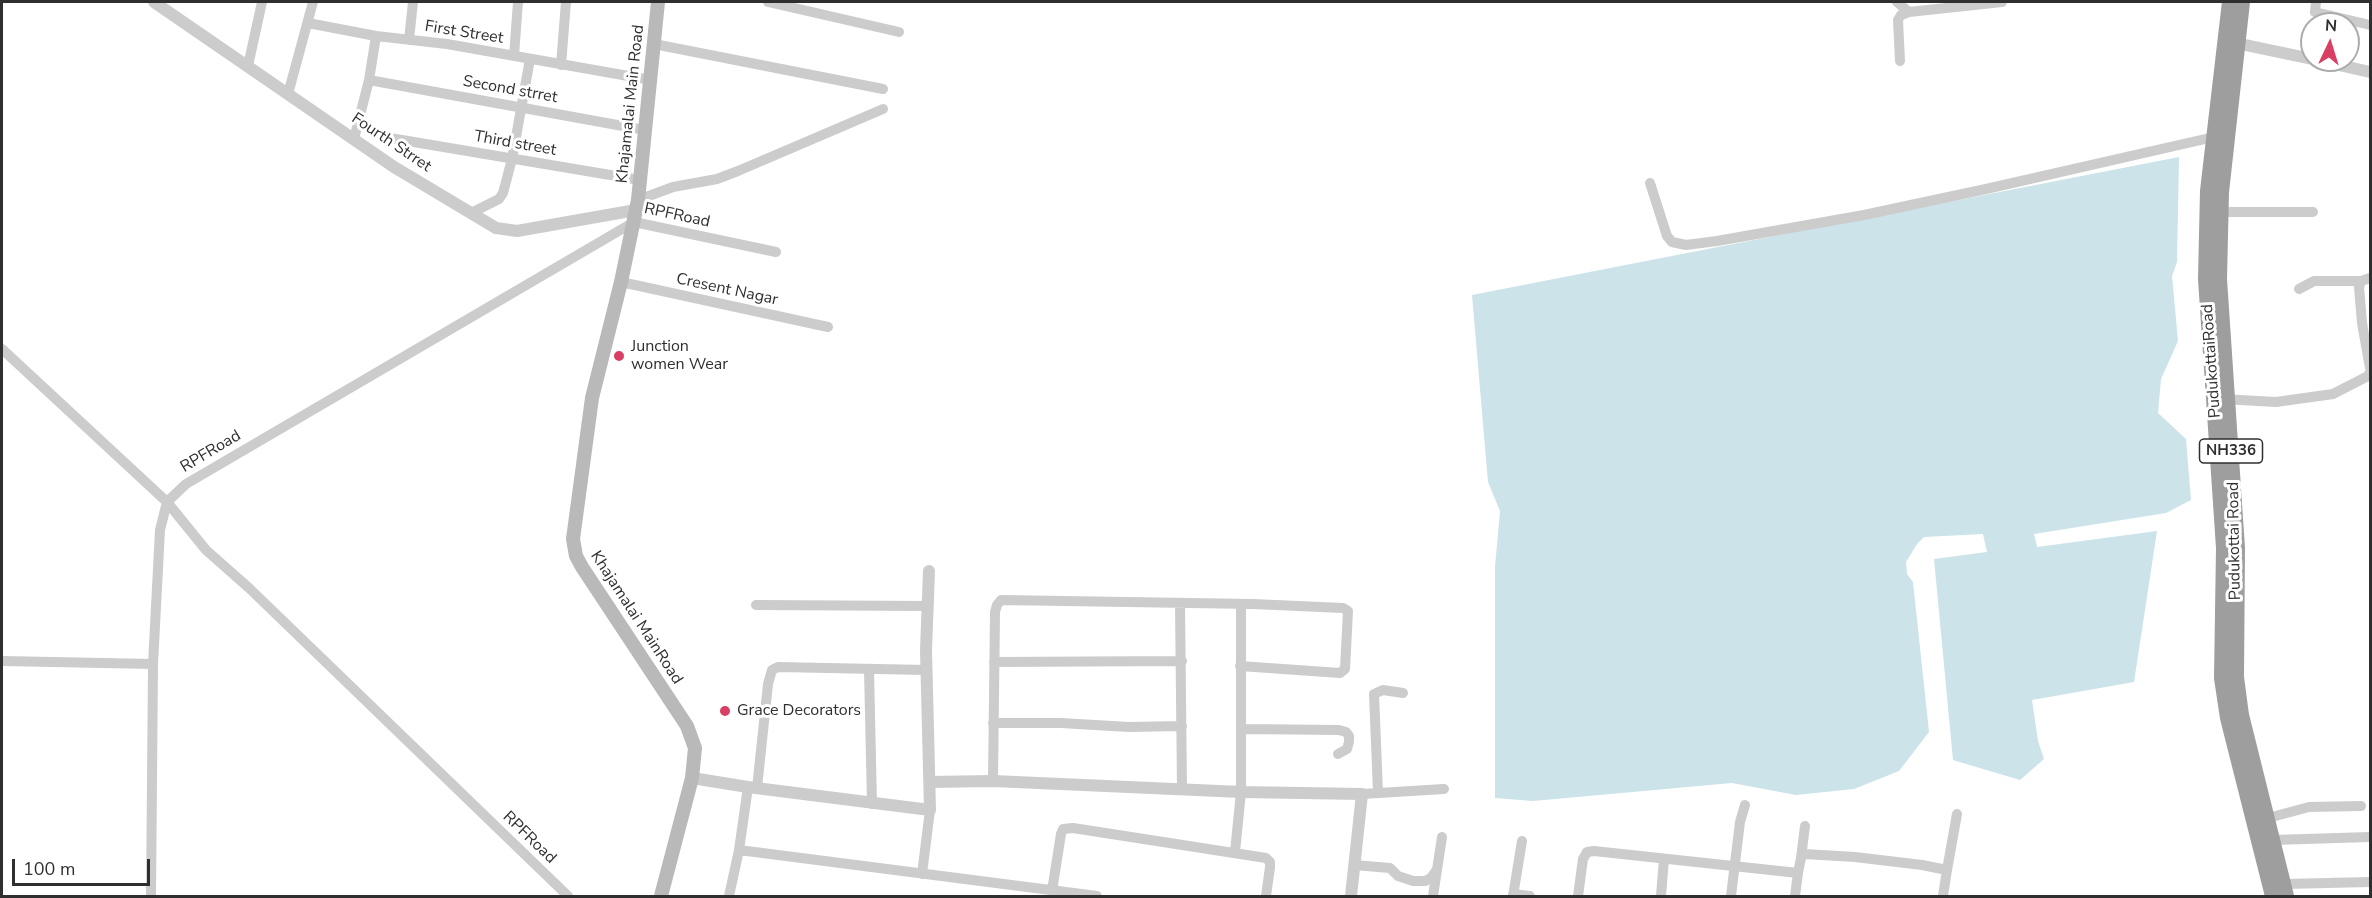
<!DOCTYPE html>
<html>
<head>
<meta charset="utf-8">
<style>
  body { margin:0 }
  #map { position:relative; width:2372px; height:898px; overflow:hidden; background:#fff; font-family:"Nunito Sans",sans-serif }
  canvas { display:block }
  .frame { position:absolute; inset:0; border:3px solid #2f2f2f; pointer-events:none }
  .north { position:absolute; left:2300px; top:12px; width:60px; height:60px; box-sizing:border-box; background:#fff; border:2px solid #acacac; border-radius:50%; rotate:4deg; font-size:16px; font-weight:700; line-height:24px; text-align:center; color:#2f2f2f }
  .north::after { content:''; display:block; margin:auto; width:21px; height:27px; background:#d93e63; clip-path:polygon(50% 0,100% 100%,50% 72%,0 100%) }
  .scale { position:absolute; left:12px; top:859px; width:138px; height:27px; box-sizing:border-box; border:3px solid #2f2f2f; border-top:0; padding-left:8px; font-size:18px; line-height:21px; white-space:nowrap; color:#2f2f2f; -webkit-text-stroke:4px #fff; paint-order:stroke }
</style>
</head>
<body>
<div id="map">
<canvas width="2372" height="898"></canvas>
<div class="frame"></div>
<div class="north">N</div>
<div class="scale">100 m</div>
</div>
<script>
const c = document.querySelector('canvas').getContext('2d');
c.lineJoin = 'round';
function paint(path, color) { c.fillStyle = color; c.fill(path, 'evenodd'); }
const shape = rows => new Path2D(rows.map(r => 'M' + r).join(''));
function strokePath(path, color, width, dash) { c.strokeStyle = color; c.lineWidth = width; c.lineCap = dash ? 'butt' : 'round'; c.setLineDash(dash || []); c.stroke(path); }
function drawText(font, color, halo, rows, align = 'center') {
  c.font = font + ' "Nunito Sans",sans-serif'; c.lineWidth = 6; c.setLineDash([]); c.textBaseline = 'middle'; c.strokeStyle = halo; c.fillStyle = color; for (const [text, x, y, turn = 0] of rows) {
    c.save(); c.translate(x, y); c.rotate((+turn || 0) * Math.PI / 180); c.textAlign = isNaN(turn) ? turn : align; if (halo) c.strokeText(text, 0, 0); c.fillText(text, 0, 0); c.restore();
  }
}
const water = shape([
  [2179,157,2177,262,2172,276,2178,341,2161,379,2158,413,2186,439,2191,500,2166,513,2034,534,2037,547,2157,531,2134,682,2032,700,2038,741,2044,759,2020,780,1953,760,1934,559,1987,552,1983,534,1924,537,1917,544,1906,562,1907,574,1913,582,1929,732,1899,771,1854,789,1796,795,1732,783,1533,801,1495,798,1495,567,1500,511,1488,482,1472,295]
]);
const minor = shape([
  [768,2,899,32],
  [1897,2,1909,12],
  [2316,2,2315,12,2370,25],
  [308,23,376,36],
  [409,40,413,2],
  [654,44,883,89],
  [514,56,518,2],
  [1900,61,1898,20,1901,15,1909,12,2002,2],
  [561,65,566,2],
  [248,66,262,2],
  [369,80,645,130],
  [288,94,313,2],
  [384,137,640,180],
  [354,139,369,80,376,36,447,44,651,80],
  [1650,183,1667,236,1672,242,1686,245,1717,241,1864,215,1986,189,2214,137],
  [638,200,673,187,717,179,738,171,883,109],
  [2221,212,2313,212],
  [473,215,475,211,499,199,503,193,512,159,530,59],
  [2370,278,2361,281,2359,287,2362,323,2370,368],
  [621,282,828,327],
  [2299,289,2314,281,2361,281],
  [2,349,167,502,160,530,153,664,151,896],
  [2222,399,2276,402,2333,394,2368,376,2370,372],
  [1180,603,1182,790],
  [756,605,928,606],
  [2,661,153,664],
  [994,662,1182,661],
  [869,669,872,804],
  [993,723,1061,723,1129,727,1182,726],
  [1243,729,1339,730,1346,732,1349,736,1349,742,1347,749,1338,754],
  [993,781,995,612,997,605,1001,600,1253,604,1343,608,1348,611,1345,669,1340,673,1240,666],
  [757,788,768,684,772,670,778,667,927,670],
  [1378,792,1374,694,1383,690,1403,693],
  [1362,794,1444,789],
  [2268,818,2309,807,2361,806],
  [2273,840,2370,837],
  [739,850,1097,896],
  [1235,852,1241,792,1241,604],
  [1801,858,1805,826],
  [1354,865,1390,868,1398,876,1413,881,1425,881,1431,878,1436,871],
  [1947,870,1957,814],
  [1798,873,1801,858,1804,854,1855,857,1922,865,1947,870,1943,896],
  [922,874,930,810],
  [2284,884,2370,882],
  [1052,891,1061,834,1063,829,1073,828,1266,858,1270,862,1270,867,1266,896],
  [1513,894,1530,896],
  [568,896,249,588,206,550,167,502,186,484,634,222,776,252],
  [729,896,739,850,748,787],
  [1433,896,1442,837],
  [1513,896,1522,841],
  [1578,896,1583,859,1587,852,1594,851,1798,873,1795,896],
  [1661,896,1664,859],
  [1731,896,1740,822,1745,805]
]);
const tertiary = shape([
  [154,2,394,167,496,228,517,231,636,210],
  [2231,42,2312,59],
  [2317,60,2370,72],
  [692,778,748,787,930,810,926,650,929,571],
  [930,782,993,781,1241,792,1362,794,1351,896]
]);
const secondary = shape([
  [658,2,638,200,621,282,592,398,573,539,576,556,582,567,687,726,695,748,692,778,661,896]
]);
const trunk = shape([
  [2230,2,2208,191,2206,279,2224,548,2222,678,2228,718,2273,896],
  [2242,2,2221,192,2219,279,2237,548,2236,677,2241,715,2286,896]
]);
const markers = [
  [619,356,6,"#d93e63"],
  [725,711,6,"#d93e63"]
];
const shields = [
  [2231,451,63]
];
const shieldNames = [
  ["NH336",2231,451]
];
const streetNames = [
  ["First Street",464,33,9],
  ["Second strret",510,90,10],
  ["Khajamalai Main Road",631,104,-84],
  ["Fourth Strret",391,143,34],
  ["Third street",515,144,10],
  ["RPFRoad",677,216,12],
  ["Cresent Nagar",727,290,12],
  ["PudukottaiRoad",2212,361,-94],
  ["RPFRoad",211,452,-31],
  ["Pudukottai Road",2235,541,-91],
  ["Khajamalai MainRoad",636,618,57],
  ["RPFRoad",529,838,44]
];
const poiNames = [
  ["Junction",631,347],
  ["women Wear",631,365],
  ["Grace Decorators",737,711]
];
paint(water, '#cbe3e9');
strokePath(minor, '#ccc', 10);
strokePath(tertiary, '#ccc', 12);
strokePath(secondary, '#b9b9b9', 14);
strokePath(trunk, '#9e9e9e', 16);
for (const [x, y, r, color] of markers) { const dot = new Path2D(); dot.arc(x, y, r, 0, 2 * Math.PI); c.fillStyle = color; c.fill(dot); strokePath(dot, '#fff', 2); }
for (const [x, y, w] of shields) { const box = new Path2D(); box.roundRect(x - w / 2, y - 12, w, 24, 4.5); c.fillStyle = '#fff'; c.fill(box); strokePath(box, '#2f2f2f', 1.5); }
drawText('bold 15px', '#2f2f2f', null, shieldNames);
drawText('16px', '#2f2f2f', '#fff', streetNames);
drawText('16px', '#2f2f2f', '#fff', poiNames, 'left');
</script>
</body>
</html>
